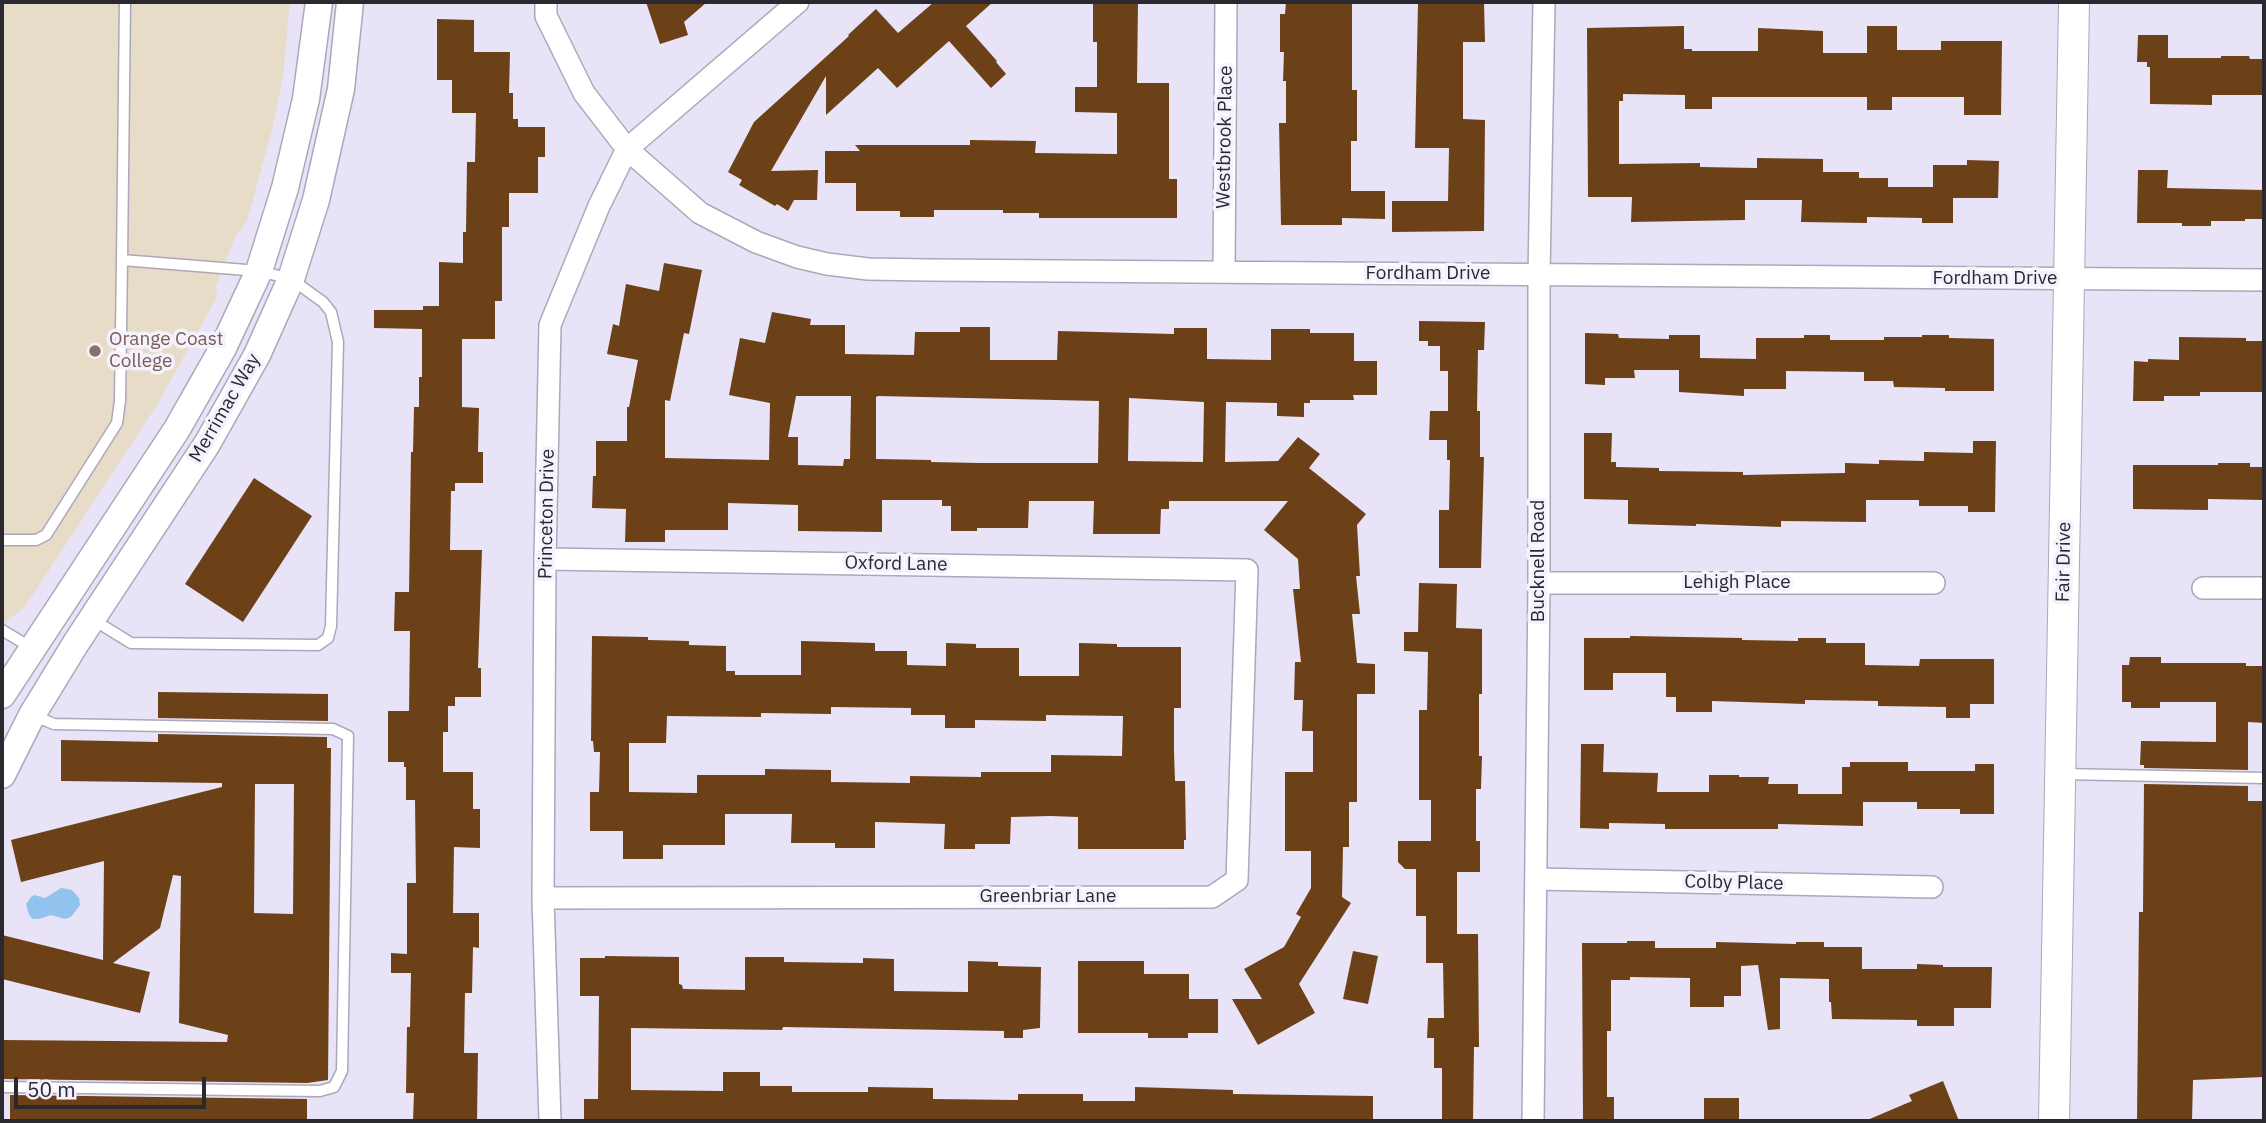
<!DOCTYPE html>
<html>
<head>
<meta charset="utf-8">
<style>
  body { margin:0 }
  #map { position:relative; width:2266px; height:1123px; overflow:hidden; background:#e9e3f8; font-family:"IBM Plex Sans",sans-serif }
  canvas { display:block }
  .frame { position:absolute; inset:0; border:4px solid #2b2830; pointer-events:none }
  .scale { position:absolute; left:14px; top:1077px; width:192px; height:32px; box-sizing:border-box; border:4px solid #2b2830; border-top:0; padding-left:9px; font-size:21px; line-height:24px; white-space:nowrap; color:#2b2830; -webkit-text-stroke:5px #f5f2fe; paint-order:stroke }
</style>
</head>
<body>
<div id="map">
<canvas width="2266" height="1123"></canvas>
<div class="frame"></div>
<div class="scale">50 m</div>
</div>
<script>
const c = document.querySelector('canvas').getContext('2d');
c.lineJoin = 'round';
function paint(path, color) { c.fillStyle = color; c.fill(path, 'evenodd'); }
const shape = rows => new Path2D(rows.map(r => 'M' + r).join(''));
function strokePath(path, color, width, dash) { c.strokeStyle = color; c.lineWidth = width; c.lineCap = dash ? 'butt' : 'round'; c.setLineDash(dash || []); c.stroke(path); }
function drawText(font, color, halo, rows, align = 'center') {
  c.font = font + ' "IBM Plex Sans",sans-serif'; c.lineWidth = 7; c.setLineDash([]); c.textBaseline = 'middle'; c.strokeStyle = halo; c.fillStyle = color; for (const [text, x, y, turn = 0] of rows) {
    c.save(); c.translate(x, y); c.rotate((+turn || 0) * Math.PI / 180); c.textAlign = isNaN(turn) ? turn : align; if (halo) c.strokeText(text, 0, 0); c.fillText(text, 0, 0); c.restore();
  }
}
const education = shape([
  [2,2,290,2,283,76,272,130,247,221,235,237,216,286,217,297,157,405,24,608,2,625]
]);
const water = shape([
  [61,888,72,890,79,898,80,905,71,917,65,919,51,915,39,919,33,919,29,915,26,904,31,897,34,895,45,898]
]);
const building = shape([
  [646,2,707,2,684,22,688,35,660,44],
  [934,2,993,2,966,26,997,61,996,62,1006,74,991,88,949,41,897,88,878,68,826,115,826,76,771,171,818,170,817,200,794,200,788,211,777,204,775,206,739,185,742,180,728,172,754,122,849,36,848,35,876,9,898,33],
  [1093,2,1138,2,1137,83,1169,83,1169,179,1177,179,1177,218,1039,218,1039,213,1003,213,1003,210,934,210,934,217,900,217,900,211,856,211,856,183,825,183,825,151,860,151,855,145,970,145,970,140,1036,141,1035,153,1117,154,1117,113,1075,112,1075,87,1097,87,1097,42,1093,42],
  [1286,2,1352,2,1352,90,1357,90,1357,141,1351,141,1351,191,1385,191,1385,219,1342,218,1342,225,1281,225,1279,123,1286,123,1286,81,1283,81,1284,52,1280,52,1280,14,1285,14],
  [1418,2,1484,2,1485,42,1463,42,1463,119,1485,120,1484,231,1392,232,1392,201,1448,201,1449,148,1415,148],
  [437,19,474,20,474,52,510,52,509,93,513,93,513,119,518,119,518,127,545,127,545,157,538,157,538,193,509,193,509,227,502,227,502,301,495,301,495,339,462,339,462,407,479,408,478,452,483,452,483,483,455,483,455,491,451,491,450,550,482,550,478,668,481,668,481,697,455,697,455,706,448,706,448,732,443,732,443,772,473,772,473,809,480,809,480,848,454,847,453,913,479,913,479,948,473,947,472,993,465,993,464,1053,478,1053,477,1121,413,1121,414,1093,406,1093,407,1027,410,1027,411,973,391,973,391,953,407,954,407,883,416,883,415,800,406,800,406,767,404,767,404,762,388,762,388,711,409,711,410,631,394,631,395,592,409,592,411,452,413,452,414,407,419,407,419,377,422,377,422,329,374,328,374,310,423,310,423,306,439,306,439,262,463,263,463,232,466,232,467,162,475,162,476,113,452,113,452,80,437,80],
  [1684,26,1684,49,1692,49,1692,51,1758,51,1758,28,1823,31,1823,53,1867,53,1867,26,1897,26,1897,50,1941,50,1941,41,2002,41,2001,115,1964,115,1964,97,1892,97,1892,110,1867,110,1867,97,1712,97,1712,109,1685,109,1685,95,1623,94,1623,101,1619,101,1619,164,1700,163,1700,167,1757,168,1757,158,1823,159,1823,172,1859,172,1859,178,1888,178,1888,187,1933,187,1933,165,1967,165,1967,160,1999,161,1998,198,1953,198,1953,223,1922,223,1922,218,1867,217,1867,223,1801,222,1802,200,1745,200,1745,220,1631,222,1632,197,1588,197,1587,28],
  [2138,35,2168,35,2168,58,2221,58,2221,56,2249,56,2250,59,2264,59,2264,95,2212,95,2212,105,2150,104,2150,67,2147,67,2147,62,2137,62],
  [2138,170,2168,170,2167,188,2264,190,2264,219,2245,219,2245,221,2211,221,2211,226,2182,226,2182,223,2137,223],
  [664,263,702,270,689,334,684,333,670,401,665,400,665,458,769,460,770,403,729,395,740,338,765,343,772,312,811,319,810,325,845,325,845,354,914,355,915,332,960,332,960,327,990,327,990,360,1057,360,1058,331,1174,334,1174,328,1207,328,1207,359,1271,360,1271,329,1310,329,1310,333,1354,333,1354,361,1377,361,1377,395,1353,395,1354,400,1310,400,1310,403,1304,403,1304,417,1277,416,1277,403,1226,402,1225,462,1278,461,1298,437,1320,454,1309,468,1366,514,1357,525,1360,576,1356,576,1360,614,1352,614,1357,663,1375,664,1375,694,1357,694,1357,802,1349,802,1349,847,1343,847,1342,897,1351,903,1299,984,1315,1013,1258,1045,1232,999,1262,999,1244,969,1284,947,1301,917,1296,914,1311,888,1311,851,1285,851,1285,772,1313,772,1313,731,1302,731,1303,700,1294,700,1295,662,1301,662,1293,589,1300,589,1298,559,1264,530,1288,501,1169,501,1169,509,1161,509,1160,534,1093,534,1094,501,1029,501,1028,528,977,528,977,531,951,531,951,506,942,506,942,500,882,500,882,532,798,531,798,505,728,503,728,530,665,530,665,542,625,542,626,509,592,508,593,476,596,476,596,441,627,441,627,407,629,407,638,360,607,354,613,324,619,326,626,284,659,291],
  [796,396,851,396,850,459,844,459,843,466,798,465,798,437,788,437],
  [878,396,1099,401,1098,463,980,463,931,462,931,460,876,459,876,397],
  [1129,398,1204,402,1203,462,1128,461],
  [1419,321,1485,322,1484,350,1478,350,1477,411,1480,411,1480,457,1484,457,1481,568,1439,568,1439,510,1449,510,1450,460,1447,460,1447,440,1429,440,1430,411,1448,411,1448,371,1440,371,1440,346,1428,346,1428,341,1419,341],
  [1585,333,1618,334,1619,338,1669,339,1669,335,1700,335,1700,358,1756,359,1756,338,1804,338,1804,335,1830,335,1830,340,1884,340,1884,337,1922,337,1922,335,1949,335,1949,338,1994,339,1994,391,1945,391,1945,388,1894,387,1893,381,1864,381,1864,372,1786,371,1786,389,1744,389,1744,396,1679,392,1679,370,1634,370,1635,378,1605,378,1605,385,1585,384],
  [2179,337,2246,338,2246,341,2264,341,2264,392,2200,392,2200,396,2164,396,2164,401,2133,401,2134,361,2148,362,2148,359,2179,360],
  [1584,433,1612,433,1611,462,1616,462,1616,467,1659,468,1659,471,1743,472,1743,475,1845,473,1845,463,1879,464,1879,460,1924,461,1924,452,1973,453,1973,441,1996,441,1995,512,1968,512,1968,506,1919,506,1919,500,1866,500,1866,522,1781,521,1781,527,1696,524,1696,526,1628,524,1628,500,1584,499],
  [2218,463,2250,463,2250,467,2264,467,2264,500,2208,499,2208,510,2133,509,2133,465,2218,465],
  [254,478,312,516,243,622,185,584],
  [1419,583,1457,584,1456,628,1482,629,1482,694,1479,694,1479,756,1482,756,1481,789,1476,789,1476,841,1480,841,1480,872,1457,872,1457,934,1478,934,1479,1047,1474,1047,1473,1121,1442,1121,1442,1068,1434,1068,1434,1038,1427,1038,1428,1018,1444,1018,1443,963,1426,963,1426,916,1416,916,1416,869,1405,869,1398,862,1398,841,1431,841,1431,800,1419,800,1419,710,1427,710,1428,652,1404,651,1404,632,1418,632],
  [592,636,648,637,648,640,689,641,689,645,726,646,726,671,735,671,735,675,801,675,801,641,875,643,875,651,907,651,907,665,946,666,946,643,976,644,976,648,1019,648,1019,676,1079,676,1079,643,1117,644,1117,647,1181,647,1181,708,1174,708,1174,752,1175,781,1185,781,1186,840,1184,840,1184,849,1078,849,1078,817,1051,816,1011,817,1010,844,975,844,975,849,944,849,945,824,875,822,875,848,835,848,835,843,791,843,792,814,725,814,725,845,663,845,663,859,623,859,623,831,590,831,590,792,599,792,600,752,594,752,593,741,591,741],
  [831,707,911,708,911,715,945,715,945,728,975,728,975,720,1046,721,1046,715,1123,716,1122,756,1051,755,1051,772,981,772,981,777,910,776,910,783,831,782,831,770,765,769,765,775,697,775,697,793,629,792,629,743,666,743,667,716,761,717,761,713,831,714],
  [1630,636,1742,638,1742,640,1798,641,1798,638,1826,638,1826,643,1865,643,1865,665,1919,666,1920,659,1994,659,1994,704,1970,704,1970,718,1946,718,1946,707,1878,706,1878,701,1805,700,1805,704,1712,701,1712,712,1676,712,1676,697,1666,697,1666,673,1613,673,1613,690,1584,690,1584,638,1630,638],
  [2130,657,2161,657,2161,663,2246,663,2246,666,2264,666,2264,723,2248,722,2248,770,2144,768,2144,765,2140,765,2141,741,2216,742,2216,702,2160,702,2160,708,2131,708,2131,702,2122,702,2122,665,2129,665],
  [158,692,328,694,328,721,158,718],
  [158,734,327,737,327,748,331,748,328,1080,307,1083,2,1079,2,1040,227,1042,228,1035,179,1023,181,876,173,875,160,928,113,963,150,972,140,1013,2,979,2,935,103,960,104,861,21,882,11,840,222,787,222,783,61,781,61,740,158,742],
  [255,784,294,784,293,914,254,913],
  [1581,744,1604,744,1603,772,1658,773,1657,792,1709,792,1709,775,1739,775,1739,777,1769,777,1768,784,1798,784,1798,794,1842,794,1842,767,1850,767,1850,762,1908,762,1908,771,1975,771,1975,764,1994,764,1994,814,1960,814,1960,809,1917,809,1917,802,1863,802,1863,826,1778,824,1778,829,1665,829,1665,824,1609,823,1609,829,1580,828],
  [2144,784,2248,786,2248,801,2264,801,2264,1077,2193,1080,2192,1121,2137,1121,2139,912,2143,912],
  [1627,941,1655,941,1655,948,1716,948,1716,942,1796,944,1796,942,1824,942,1824,947,1862,947,1862,969,1917,969,1917,964,1943,965,1943,967,1992,967,1991,1008,1954,1008,1954,1026,1917,1026,1917,1020,1832,1019,1831,1002,1829,1002,1829,979,1780,978,1780,1029,1768,1030,1758,965,1741,966,1741,996,1724,996,1724,1007,1690,1007,1690,978,1630,977,1630,980,1611,980,1611,1031,1607,1031,1607,1097,1614,1097,1614,1121,1583,1121,1582,943,1627,943],
  [1353,951,1378,956,1368,1004,1343,999],
  [605,956,679,957,679,984,682,985,683,989,745,990,745,957,784,957,784,962,863,963,863,958,894,959,894,991,968,992,968,961,998,962,998,966,1041,967,1040,1028,1023,1030,1023,1038,1004,1038,1004,1031,783,1027,782,1030,631,1028,631,1090,723,1091,723,1072,760,1072,760,1086,792,1086,792,1092,868,1092,868,1087,933,1088,933,1099,1018,1100,1018,1094,1083,1094,1083,1101,1135,1101,1135,1087,1233,1090,1233,1094,1373,1096,1373,1121,584,1121,584,1099,598,1099,599,996,580,996,580,958,605,958],
  [1078,961,1144,961,1144,974,1189,974,1189,999,1218,999,1218,1033,1188,1033,1188,1038,1148,1038,1148,1033,1078,1033],
  [1943,1081,1959,1121,1865,1121,1912,1101,1909,1095],
  [10,1095,307,1099,307,1121,10,1121],
  [1704,1098,1739,1098,1739,1121,1704,1121]
]);
const service = shape([
  [2,540,36,540,46,535,117,423,120,401,122,260,125,2],
  [92,619,131,643,318,645,328,638,331,626,338,342,331,312,323,302,291,279,259,271,122,260],
  [2,630,32,648],
  [2061,774,2264,778],
  [2,1087,320,1091,334,1087,342,1071,348,736,333,729,54,724,32,715]
]);
const minor = shape([
  [546,2,546,16,584,93,627,149,700,213,756,242,797,257,827,264,868,269,928,270,2264,280],
  [1224,272,1226,2],
  [1539,583,1934,583],
  [2203,588,2264,588],
  [1536,879,1932,887],
  [543,898,1212,897,1237,880,1247,570,545,559],
  [550,1121,543,898,545,559,550,325,599,206,627,149,798,2],
  [1533,1121,1539,583,1539,275,1544,2]
]);
const tertiary = shape([
  [2,695,177,429,223,348,259,271,285,188,306,99,319,2],
  [2,775,32,715,76,643,207,444,257,355,291,279,316,200,341,89,350,2]
]);
const secondary = shape([
  [2054,1121,2074,2]
]);
const markers = [
  [95,351,7,"#8d6e63"]
];
const streetNames = [
  ["Westbrook Place",1225,137,-89],
  ["Fordham Drive",1428,274],
  ["Fordham Drive",1995,279],
  ["Merrimac Way",225,408,-60],
  ["Princeton Drive",547,514,-89],
  ["Bucknell Road",1539,561,-90],
  ["Fair Drive",2064,562,-89],
  ["Oxford Lane",896,564,1],
  ["Lehigh Place",1737,583],
  ["Colby Place",1734,883,1],
  ["Greenbriar Lane",1048,897]
];
const educationNames = [
  ["Orange Coast",109,340],
  ["College",109,362]
];
paint(education, '#e6dcc7');
paint(water, '#92c2ee');
paint(building, '#6c4118');
strokePath(service, '#ada7bb', 13);
strokePath(minor, '#ada7bb', 24);
strokePath(tertiary, '#ada7bb', 29);
strokePath(secondary, '#ada7bb', 32);
strokePath(service, '#fff', 10);
strokePath(minor, '#fff', 21);
strokePath(tertiary, '#fff', 26);
strokePath(secondary, '#fff', 30);
for (const [x, y, r, color] of markers) { const dot = new Path2D(); dot.arc(x, y, r, 0, 2 * Math.PI); c.fillStyle = color; c.fill(dot); strokePath(dot, '#f5f2fe', 2.5); }
drawText('19px', '#2b2830', '#f5f2fe', streetNames);
drawText('19px', '#785e54', '#f5f2fe', educationNames, 'left');
</script>
</body>
</html>
